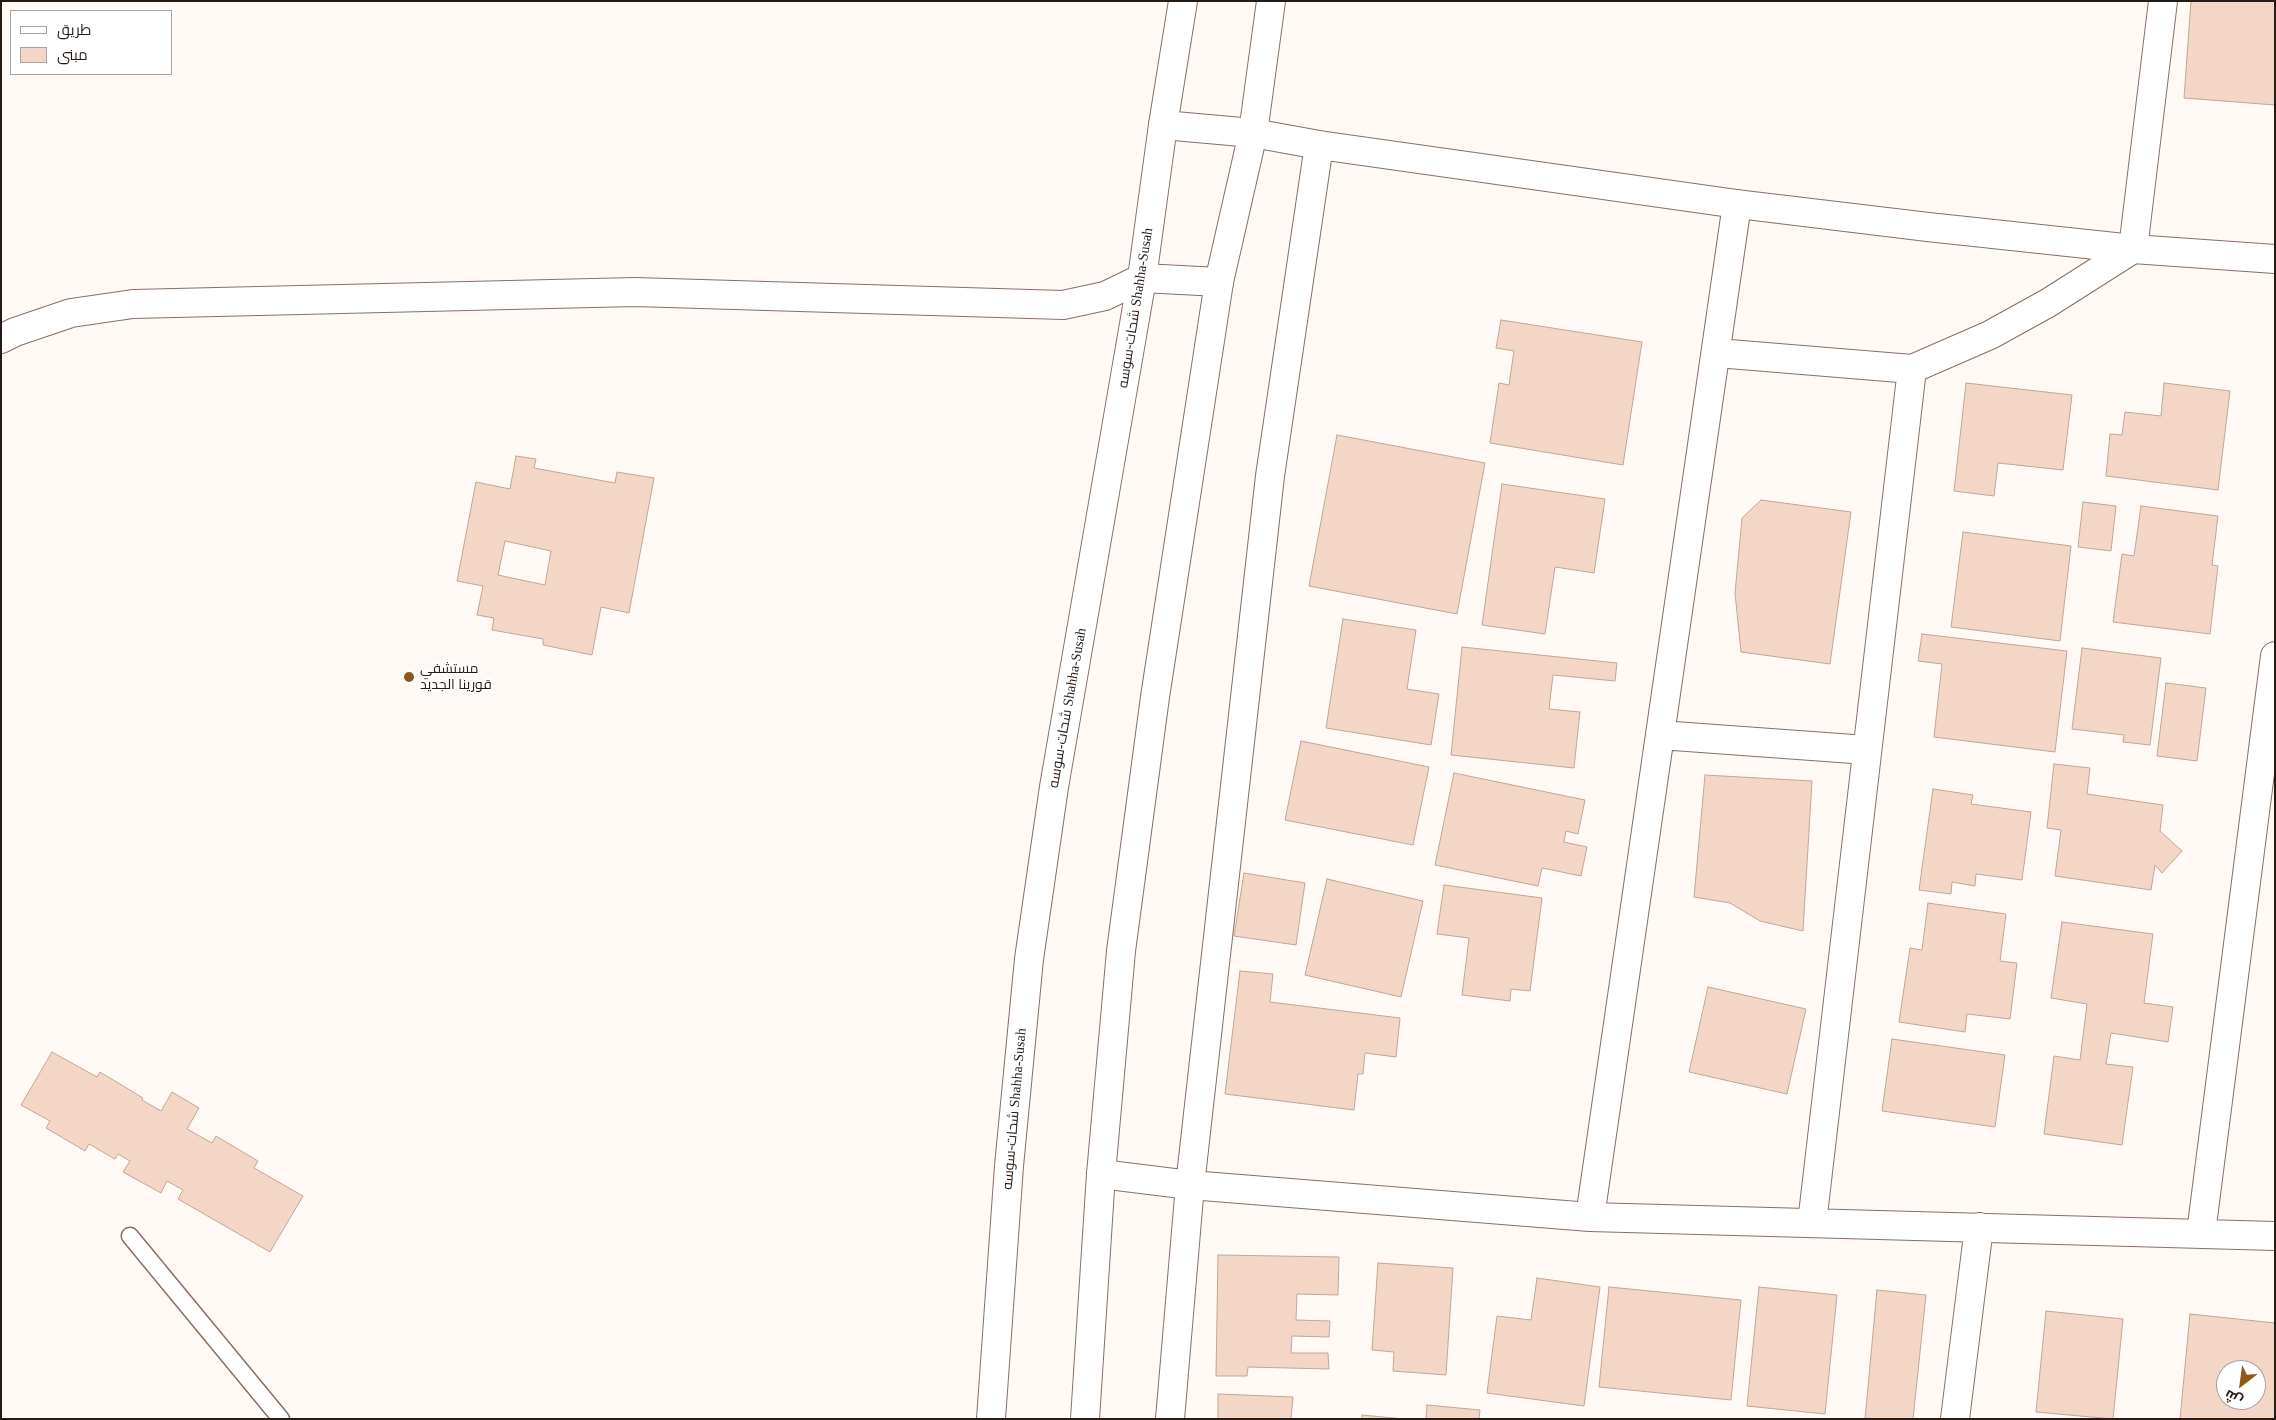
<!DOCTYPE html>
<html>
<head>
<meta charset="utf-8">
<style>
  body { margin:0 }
  #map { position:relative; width:2276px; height:1420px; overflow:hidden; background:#fff9f6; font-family:"Times New Roman",Cairo,serif }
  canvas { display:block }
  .frame { position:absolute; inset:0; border:2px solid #251b15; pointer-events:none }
  .legend { position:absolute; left:10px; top:10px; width:162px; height:65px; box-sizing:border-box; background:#fff; border:1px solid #a8a4a1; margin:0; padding:6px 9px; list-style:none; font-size:15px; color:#251b15 }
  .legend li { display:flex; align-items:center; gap:10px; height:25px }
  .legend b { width:25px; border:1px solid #a8a4a1 }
  .north { position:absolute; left:2216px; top:1360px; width:50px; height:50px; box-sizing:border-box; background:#fff; border:1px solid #a8a4a1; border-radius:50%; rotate:210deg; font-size:14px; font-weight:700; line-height:20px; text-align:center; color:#251b15 }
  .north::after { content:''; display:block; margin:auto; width:18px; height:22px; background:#915615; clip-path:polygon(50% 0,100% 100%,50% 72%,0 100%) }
</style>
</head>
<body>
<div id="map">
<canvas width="2276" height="1420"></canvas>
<div class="frame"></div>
<ul class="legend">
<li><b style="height:6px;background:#fff"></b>طريق</li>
<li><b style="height:14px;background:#f3d6c6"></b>مبنى</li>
</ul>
<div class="north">ش</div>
</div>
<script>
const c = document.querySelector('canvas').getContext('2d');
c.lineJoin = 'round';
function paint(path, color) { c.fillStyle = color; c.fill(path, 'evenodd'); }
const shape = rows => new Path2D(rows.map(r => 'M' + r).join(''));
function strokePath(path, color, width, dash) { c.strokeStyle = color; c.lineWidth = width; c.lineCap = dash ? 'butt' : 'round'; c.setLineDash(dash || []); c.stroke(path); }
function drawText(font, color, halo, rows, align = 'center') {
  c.font = font + ' "Times New Roman",Cairo,serif'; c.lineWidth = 4; c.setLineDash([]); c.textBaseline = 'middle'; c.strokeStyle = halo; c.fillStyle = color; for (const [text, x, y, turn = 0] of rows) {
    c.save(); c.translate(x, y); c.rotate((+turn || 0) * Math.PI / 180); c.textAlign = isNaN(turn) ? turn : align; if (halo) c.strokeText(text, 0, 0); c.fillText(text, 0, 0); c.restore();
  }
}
const building = shape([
  [2191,1,2275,1,2275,105,2184,98,2191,1],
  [1501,320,1642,342,1623,465,1490,443,1499,383,1509,385,1514,351,1496,348,1501,320],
  [1966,383,2072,395,2063,470,1998,463,1994,496,1954,491,1966,383],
  [2164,383,2230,391,2218,490,2106,476,2110,434,2122,435,2125,412,2161,416,2164,383],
  [1337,435,1485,463,1457,614,1309,586,1337,435],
  [516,456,536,459,534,468,615,483,617,472,654,478,629,613,601,607,592,655,543,645,543,639,492,630,494,618,477,615,483,586,457,581,476,482,510,489,516,456],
  [505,541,551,551,545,585,498,575,505,541],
  [1502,484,1605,499,1594,573,1555,567,1545,634,1482,625,1502,484],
  [1761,500,1851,512,1830,664,1741,652,1735,593,1742,518,1761,500],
  [2083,502,2116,506,2111,551,2078,547,2083,502],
  [2141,506,2218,516,2212,565,2218,566,2210,634,2113,622,2122,554,2134,556,2141,506],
  [1963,532,2071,546,2060,641,1951,627,1963,532],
  [1343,619,1416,630,1407,689,1439,694,1431,745,1326,728,1343,619],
  [1922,634,2067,651,2055,752,1934,737,1942,664,1918,661,1922,634],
  [1462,647,1617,663,1615,681,1553,675,1549,709,1580,712,1574,768,1451,755,1462,647],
  [2082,648,2161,658,2150,745,2123,742,2124,735,2072,729,2082,648],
  [2166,683,2206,688,2197,761,2157,756,2166,683],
  [1301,741,1429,767,1413,845,1285,820,1301,741],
  [2054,764,2090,768,2087,794,2163,805,2160,831,2182,851,2162,873,2155,865,2151,890,2055,876,2061,830,2047,828,2054,764],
  [1454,773,1585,800,1578,834,1566,831,1564,842,1587,847,1581,876,1542,868,1538,886,1435,865,1454,773],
  [1705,775,1812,781,1803,931,1760,921,1730,903,1694,897,1705,775],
  [1933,789,1973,795,1971,804,2031,812,2022,880,1976,874,1975,886,1952,882,1951,894,1919,890,1933,789],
  [1244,873,1305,883,1296,945,1234,936,1244,873],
  [1327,879,1423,901,1401,997,1305,975,1327,879],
  [1444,885,1542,898,1530,991,1511,989,1510,1001,1462,995,1469,938,1437,934,1444,885],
  [1928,903,2006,914,2000,961,2017,963,2010,1019,1967,1014,1965,1032,1899,1022,1910,948,1922,950,1928,903],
  [2062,922,2153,934,2144,1003,2173,1007,2168,1042,2111,1033,2106,1064,2133,1067,2122,1145,2044,1134,2054,1056,2080,1060,2087,1004,2051,998,2062,922],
  [1240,971,1273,974,1270,1002,1400,1018,1396,1057,1365,1053,1363,1074,1358,1074,1354,1110,1225,1094,1240,971],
  [1708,987,1806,1009,1787,1094,1689,1072,1708,987],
  [1892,1039,2005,1055,1995,1127,1882,1111,1892,1039],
  [52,1052,97,1077,100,1072,143,1098,142,1100,161,1111,172,1092,199,1108,187,1129,212,1143,216,1136,258,1161,254,1168,303,1196,270,1252,178,1199,183,1190,167,1181,161,1193,123,1172,130,1161,118,1154,115,1159,89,1144,85,1151,46,1128,50,1121,21,1105,52,1052],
  [1218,1255,1339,1257,1338,1295,1297,1294,1296,1320,1330,1321,1329,1337,1292,1336,1291,1353,1328,1353,1329,1369,1248,1367,1247,1376,1216,1376,1218,1255],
  [1378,1263,1453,1268,1446,1375,1393,1371,1394,1352,1372,1350,1378,1263],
  [1537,1278,1600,1287,1584,1406,1487,1393,1497,1316,1531,1320,1537,1278],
  [1609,1287,1741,1300,1731,1400,1599,1387,1609,1287],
  [1759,1287,1837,1295,1825,1414,1747,1406,1759,1287],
  [1877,1290,1926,1295,1913,1419,1865,1419,1877,1290],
  [2046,1311,2123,1319,2113,1419,2036,1412,2046,1311],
  [2190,1314,2275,1323,2275,1419,2180,1419,2190,1314],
  [2226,1370,2256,1370,2256,1400,2226,1400,2226,1370],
  [1218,1394,1293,1397,1291,1419,1218,1419,1218,1394],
  [1427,1405,1480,1410,1479,1419,1426,1419,1427,1405],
  [1362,1415,1404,1419,1362,1419,1362,1415]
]);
const lane = shape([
  [130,1236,281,1419]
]);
const street = shape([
  [1,339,15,332,71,313,133,304,635,292,1063,305,1105,296,1142,278,1219,282],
  [1717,353,1912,369,1990,335,2048,303,2133,249,2163,1],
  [1660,735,1867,750],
  [1101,1174,1190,1185,1590,1217,2275,1236],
  [1590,1217,1737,204],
  [1812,1223,1912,369],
  [2201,1233,2275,656],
  [1170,1419,1190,1185,1270,476,1319,145],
  [1955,1419,1979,1227]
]);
const secondary = shape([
  [1163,125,1253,133,1319,145,1737,204,1928,227,2133,249,2275,259]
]);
const primary = shape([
  [991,1419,1009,1166,1029,959,1054,787,1142,278,1163,125,1183,1],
  [1085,1419,1101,1174,1121,951,1155,697,1219,282,1253,133,1271,1]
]);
const markers = [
  [409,677,6,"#915615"]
];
const streetNames = [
  ["شحات-سوسه Shahha-Susah",1136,308,-81],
  ["شحات-سوسه Shahha-Susah",1068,708,-80],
  ["شحات-سوسه Shahha-Susah",1015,1109,-85]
];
const poiNames = [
  ["مستشفي",420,669],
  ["قورينا الجديد",420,685]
];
paint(building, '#f3d6c6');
strokePath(building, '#c1a697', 1);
strokePath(lane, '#886f61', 19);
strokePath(street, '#886f61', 30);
strokePath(secondary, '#886f61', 30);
strokePath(primary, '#886f61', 30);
strokePath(lane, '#fff', 16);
strokePath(street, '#fff', 28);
strokePath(secondary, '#fff', 28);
strokePath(primary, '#fff', 28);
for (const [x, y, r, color] of markers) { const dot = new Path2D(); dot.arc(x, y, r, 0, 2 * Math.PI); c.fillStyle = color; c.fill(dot); strokePath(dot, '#fff', 2); }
drawText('14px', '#251b15', '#fff', streetNames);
drawText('14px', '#251b15', '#fff', poiNames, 'left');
</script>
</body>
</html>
